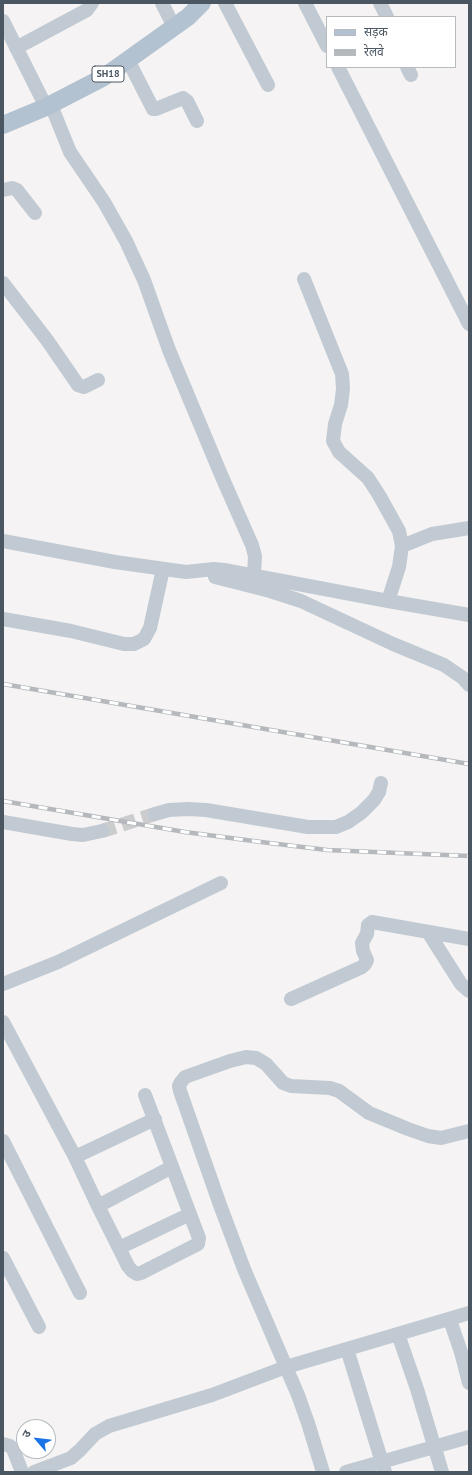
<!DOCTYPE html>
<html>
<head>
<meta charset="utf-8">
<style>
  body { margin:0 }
  #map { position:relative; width:472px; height:1475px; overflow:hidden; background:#f5f3f3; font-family:"PT Sans","Noto Sans Devanagari",sans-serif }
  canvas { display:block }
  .frame { position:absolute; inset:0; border:4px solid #4a5661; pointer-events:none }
  .legend { position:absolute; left:326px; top:16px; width:130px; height:52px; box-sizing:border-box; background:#fff; border:1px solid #b7bbc0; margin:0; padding:5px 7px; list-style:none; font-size:12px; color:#4a5661 }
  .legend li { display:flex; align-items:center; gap:8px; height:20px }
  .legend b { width:20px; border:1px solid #b7bbc0 }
  .north { position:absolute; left:16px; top:1419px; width:40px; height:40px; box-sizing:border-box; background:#fff; border:1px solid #b7bbc0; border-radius:50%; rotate:298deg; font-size:11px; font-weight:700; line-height:16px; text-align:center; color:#4a5661 }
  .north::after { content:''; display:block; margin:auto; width:14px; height:18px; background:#1a73e8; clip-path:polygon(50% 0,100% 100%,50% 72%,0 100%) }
</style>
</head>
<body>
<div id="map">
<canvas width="472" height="1475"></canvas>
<div class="frame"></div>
<ul class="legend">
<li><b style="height:5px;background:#b3c2d1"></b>सड़क</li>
<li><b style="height:5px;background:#b5b8bd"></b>रेलवे</li>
</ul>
<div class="north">उ</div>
</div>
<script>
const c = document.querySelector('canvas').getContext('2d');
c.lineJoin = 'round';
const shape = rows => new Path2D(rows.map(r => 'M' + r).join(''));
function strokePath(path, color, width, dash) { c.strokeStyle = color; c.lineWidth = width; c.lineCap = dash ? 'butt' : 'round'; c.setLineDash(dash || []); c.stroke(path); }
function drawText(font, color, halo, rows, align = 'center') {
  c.font = font + ' "PT Sans",sans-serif'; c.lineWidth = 3; c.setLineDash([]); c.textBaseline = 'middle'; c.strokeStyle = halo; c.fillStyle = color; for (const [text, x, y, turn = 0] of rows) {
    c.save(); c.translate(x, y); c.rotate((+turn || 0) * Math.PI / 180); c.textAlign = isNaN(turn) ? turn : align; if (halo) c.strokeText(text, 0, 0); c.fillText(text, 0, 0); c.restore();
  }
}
const minorTunnel = shape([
  [102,831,155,814]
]);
const minor = shape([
  [162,3,174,27],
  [225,3,268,85],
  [305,3,327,46],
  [380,3,387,17],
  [3,21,46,107],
  [16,48,87,10,92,3],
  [128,60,153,109,156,109,183,98,187,101,197,121],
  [338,67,469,324],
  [407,67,411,75],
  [51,105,70,152,104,202,126,241,144,280,169,350,222,477,252,545,255,556,254,575],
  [3,190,12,188,17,190,35,213],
  [304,279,342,374,343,389,341,405,335,424,333,441,339,452,368,478,379,495,399,531,402,546,399,567,388,601],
  [3,283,47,340,78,385,84,387,98,380],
  [3,541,115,562,186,572,214,569,224,570,388,601,469,615],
  [402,546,432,534,469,528],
  [215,577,270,591,301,601,393,644,444,665,463,678,469,685],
  [3,619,71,631,124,644,134,644,144,639,150,628,163,569],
  [155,814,169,810,188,809,206,810,308,827,336,827,348,822,361,813,374,800,379,792,381,783],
  [3,822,72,834,83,835,102,831],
  [428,932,461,984,469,991],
  [3,984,58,962,221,883],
  [291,999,362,967,365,964,367,960,363,951,362,943,367,934,368,925,372,922,469,939],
  [3,1022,75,1157,98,1206,128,1266,132,1271,137,1274,141,1273,194,1246,198,1244,199,1238,145,1095],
  [3,1141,80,1293],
  [75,1157,155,1119],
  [98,1206,172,1167],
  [119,1248,190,1214],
  [3,1258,39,1327],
  [450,1320,461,1352,469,1383],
  [398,1334,417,1389,442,1472],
  [347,1349,385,1472],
  [3,1444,10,1446,13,1449,22,1472],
  [34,1472,71,1458,80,1450,95,1434,109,1426,212,1395,286,1367,469,1313],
  [323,1472,308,1423,298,1395,244,1269,220,1205,180,1091,179,1086,181,1082,185,1077,230,1061,246,1057,256,1058,266,1064,283,1083,291,1086,330,1088,339,1091,369,1113,408,1129,428,1136,441,1138,469,1131],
  [346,1472,469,1437]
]);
const major = shape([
  [3,125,46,107,104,77,188,17,202,3]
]);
const rail = shape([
  [3,684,469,764],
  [3,801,185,832,261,842,327,850,469,856]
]);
const shields = [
  [108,74,32]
];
const shieldNames = [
  ["SH18",108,74]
];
strokePath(minorTunnel, '#caccce', 14, [14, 7]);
strokePath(minor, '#c1cad2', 14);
strokePath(major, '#b3c2d1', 18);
strokePath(rail, '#b5b8bd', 4.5);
strokePath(rail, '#fff', 3, [9]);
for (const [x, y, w] of shields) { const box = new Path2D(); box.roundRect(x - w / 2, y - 8, w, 16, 3); c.fillStyle = '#fff'; c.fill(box); strokePath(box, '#4a5661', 1); }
drawText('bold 10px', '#4a5661', null, shieldNames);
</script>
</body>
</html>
